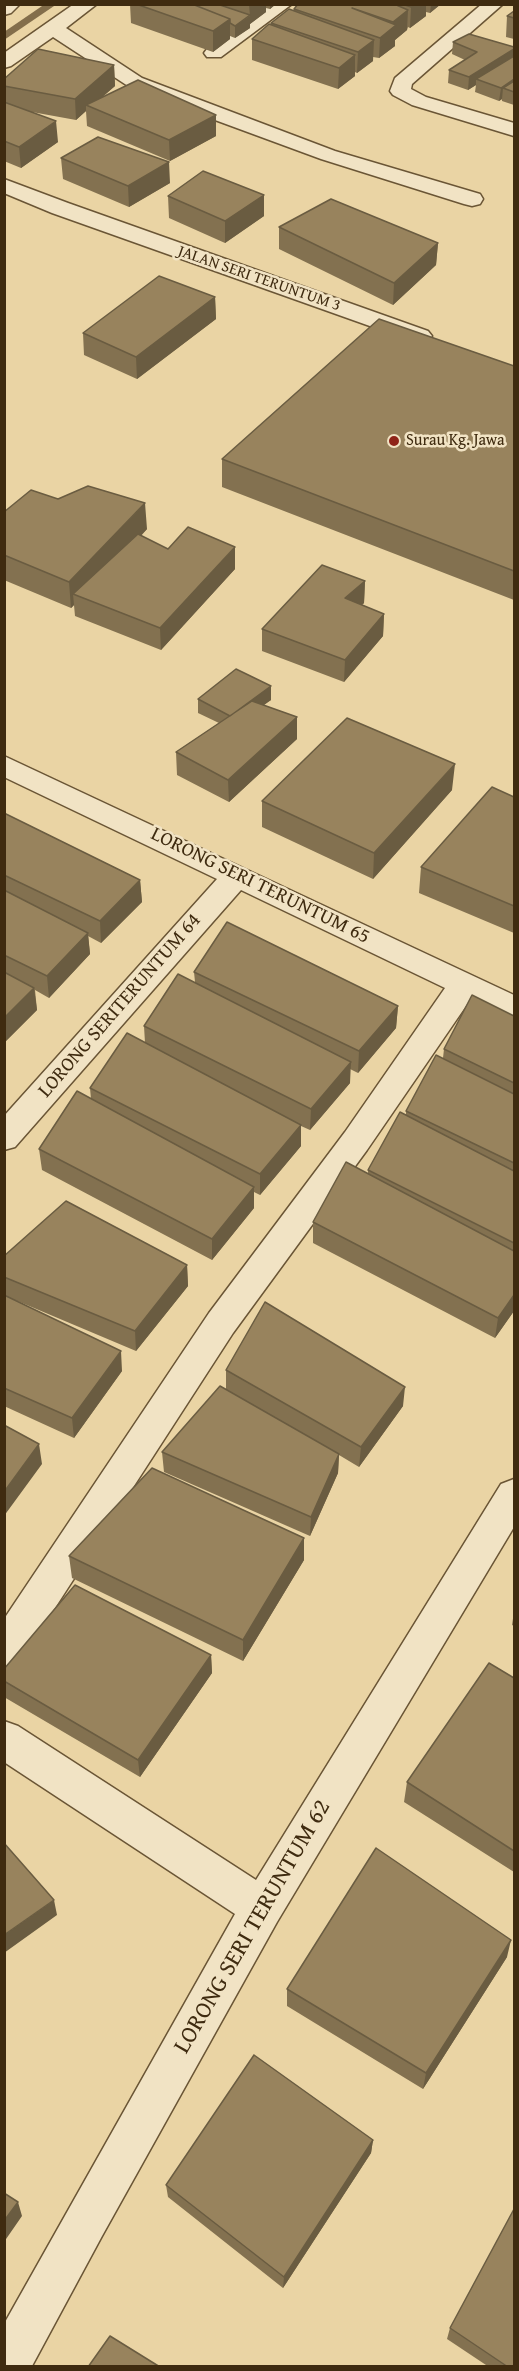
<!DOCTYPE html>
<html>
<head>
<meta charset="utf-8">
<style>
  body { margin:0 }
  #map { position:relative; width:519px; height:2371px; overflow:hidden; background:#ead4a4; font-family:"Gentium Book Plus",serif }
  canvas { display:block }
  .frame { position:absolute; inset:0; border:6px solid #3f2b10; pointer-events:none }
</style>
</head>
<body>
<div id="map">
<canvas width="519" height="2371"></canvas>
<div class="frame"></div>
</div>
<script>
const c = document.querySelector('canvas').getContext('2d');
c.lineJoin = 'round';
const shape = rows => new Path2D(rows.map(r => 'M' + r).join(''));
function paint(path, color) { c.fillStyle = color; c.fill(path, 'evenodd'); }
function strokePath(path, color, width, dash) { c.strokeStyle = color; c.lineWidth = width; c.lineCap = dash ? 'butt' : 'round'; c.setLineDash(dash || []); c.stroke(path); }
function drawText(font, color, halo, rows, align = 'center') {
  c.font = font + ' "Gentium Book Plus",serif'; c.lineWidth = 5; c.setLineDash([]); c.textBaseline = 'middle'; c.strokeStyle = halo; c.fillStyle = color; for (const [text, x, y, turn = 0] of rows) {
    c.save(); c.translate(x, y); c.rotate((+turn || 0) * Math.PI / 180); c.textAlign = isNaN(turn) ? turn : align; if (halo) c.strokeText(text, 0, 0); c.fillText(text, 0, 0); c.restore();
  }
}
const stream = shape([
  [45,4,57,4,4,40,4,32,45,4]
]);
const minor = shape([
  [4,4,20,4,11,13,4,15,4,4],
  [74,4,97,4,66,28,142,78,335,151,480,194,483,199,480,204,472,206,464,204,321,159,158,99,128,86,53,37,11,66,4,68,4,53,74,4],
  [270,4,292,4,221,57,207,57,204,53,207,49,270,4],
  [482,4,503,4,412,84,411,89,426,97,514,123,514,136,412,105,393,95,390,91,395,78,482,4],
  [4,179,68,203,428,331,432,336,428,341,420,343,412,341,52,213,4,193,4,179],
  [4,756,514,995,514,1019,470,1000,367,1150,233,1333,18,1665,4,1670,4,1619,209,1313,345,1132,445,988,241,890,15,1147,4,1150,4,1116,217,879,4,777,4,756],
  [514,1479,514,1527,277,1922,102,2236,32,2366,4,2366,4,2324,235,1914,4,1762,4,1721,18,1726,256,1880,501,1484,514,1479]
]);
const wall = shape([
  [130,4,276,4,270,9,266,8,266,12,250,24,250,28,235,38,230,36,230,39,213,52,131,23],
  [298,4,441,4,430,13,426,12,426,16,410,28,408,27,407,30,395,40,395,46,379,58,373,57,373,61,357,73,355,72,355,76,338,89,252,60,252,39,271,25,271,23,294,11,294,9],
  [514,11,514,39,506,37,507,16],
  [453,42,514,47,514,105,502,101,502,99,499,101,475,92,476,85,468,90,448,83,449,70,465,60,452,54],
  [114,65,115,86,102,97,216,136,170,161,87,126,86,111,76,120,32,112,58,142,21,168,4,161,4,79],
  [61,158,170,183,129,207,63,179],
  [264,195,264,216,225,243,169,218,168,196],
  [279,227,438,243,436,265,393,305,279,249],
  [215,297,216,319,137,379,84,355,83,333],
  [514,366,514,600,222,487,222,459],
  [4,512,147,529,141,536,168,549,235,569,161,650,75,616,74,605,71,608,4,580],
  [365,581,364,603,362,605,384,614,383,636,344,682,262,651,262,629],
  [271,686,271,700,263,705,297,717,297,739,229,802,177,775,176,752,219,723,198,713,198,699],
  [452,790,373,879,262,827,262,801],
  [514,797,514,933,419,893,421,867],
  [4,813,140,880,142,902,101,943,88,936,90,954,49,998,35,990,37,1010,4,1043],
  [194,972,398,1006,396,1028,358,1073,350,1069,350,1083,310,1130,301,1126,301,1146,260,1195,254,1192,254,1208,212,1260,42,1170,39,1149,91,1099,90,1088,145,1043,144,1026,195,982],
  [514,1016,514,1311,495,1338,313,1243,313,1222,368,1173,368,1170,406,1115,406,1111,443,1058,444,1049],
  [187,1265,188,1286,136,1351,15,1300,122,1371,74,1438,4,1406,4,1277],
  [226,1370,403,1406,359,1467,339,1455,338,1473,310,1536,164,1472,162,1452,226,1389],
  [304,1538,304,1560,243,1661,72,1578,69,1556],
  [514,1612,514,1626,512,1625],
  [211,1655,212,1673,140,1777,4,1697,4,1669],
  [514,1678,514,1872,404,1802,407,1782],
  [507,1957,423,2089,287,2006,287,1989],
  [373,2140,371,2153,283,2288,168,2197,166,2185],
  [450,2328,514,2367,489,2367,447,2339]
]);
const shadedWall = shape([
  [249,4,266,4,266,12,250,24,250,28,235,38,235,26,250,16],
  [270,4,276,4,270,9],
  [415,4,426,4,426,16,410,28,411,7],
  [431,4,441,4,430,13],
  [408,10,407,30,395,40,395,46,379,58,380,38,393,27,393,22],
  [230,19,230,39,213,52,213,31],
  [374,40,373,61,357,73,358,52],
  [514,49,514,61,476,79,476,85,468,90,469,77],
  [355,55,355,76,338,89,339,68],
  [114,65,115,86,91,107,86,105,86,111,76,120,75,99],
  [514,79,514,92,503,88,502,99,499,101,501,88],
  [216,115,216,136,170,161,169,140],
  [56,121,58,142,21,168,19,147],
  [169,162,170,183,129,207,128,186],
  [264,195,264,216,225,243,225,221],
  [438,243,436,265,393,305,394,283],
  [215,297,216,319,137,379,136,357],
  [145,503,147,529,82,597,73,594,74,605,71,608,69,582],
  [235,547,235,569,161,650,160,628],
  [365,581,364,603,344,620,345,598],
  [384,614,383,636,344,682,345,660],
  [271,686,271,700,231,729,230,716],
  [297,717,297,739,229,802,228,780],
  [455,764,452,790,373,879,374,853],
  [140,880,142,902,101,943,100,921],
  [88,933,90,954,49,998,47,976],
  [34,988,37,1010,4,1043,4,1018],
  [398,1006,396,1028,358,1073,359,1051],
  [351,1062,350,1083,310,1130,311,1109],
  [301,1125,301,1146,260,1195,260,1174],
  [254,1187,254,1208,212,1260,212,1239],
  [187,1265,188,1286,136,1351,135,1331],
  [514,1295,514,1311,495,1338,498,1318],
  [121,1351,122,1371,74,1438,72,1418],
  [405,1387,403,1406,359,1467,361,1447],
  [39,1444,42,1464,4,1516,4,1492],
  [339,1454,338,1473,310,1536,311,1517],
  [304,1538,304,1560,243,1661,243,1640],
  [211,1655,212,1673,140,1777,138,1760],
  [54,1900,57,1915,4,1953,4,1935],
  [511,1940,507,1957,423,2089,426,2073],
  [373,2140,371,2153,283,2288,284,2277],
  [18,2202,22,2216,4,2242,4,2221]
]);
const building = shape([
  [136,4,192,4,230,19,213,31,136,4],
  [192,4,217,4,250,15,235,26,230,23,230,19,192,4],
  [298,4,394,4,408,10,393,22,352,8,396,25,380,38,294,9,298,4],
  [402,4,415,4,411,7,402,4],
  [289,9,374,40,358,52,271,23,289,9],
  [514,11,514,18,507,16,514,11],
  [269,24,355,55,339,68,252,39,269,24],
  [469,34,514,47,514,49,469,77,449,70,477,52,453,42,469,34],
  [38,49,114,65,75,99,4,86,4,79,38,49],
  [514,56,514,79,501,88,476,79,514,56],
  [138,80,216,115,169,140,86,105,138,80],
  [514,81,514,92,503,88,514,81],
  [4,102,56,121,19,147,4,141,4,102],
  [98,137,169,162,128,186,61,158,98,137],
  [203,171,264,195,225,221,168,196,203,171],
  [331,199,438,243,394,283,279,227,331,199],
  [159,276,215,297,136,357,83,333,159,276],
  [379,319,514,366,514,571,222,459,379,319],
  [88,486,145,503,69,582,4,555,4,512,31,490,58,499,88,486],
  [188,527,235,547,160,628,73,594,138,534,168,549,188,527],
  [322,565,365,581,345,598,384,614,345,660,262,629,322,565],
  [236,669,271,686,230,716,198,699,236,669],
  [252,701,297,717,228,780,176,752,252,701],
  [347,718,455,764,374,853,262,801,347,718],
  [492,787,514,797,514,906,421,867,492,787],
  [4,813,140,880,100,921,4,875,4,813],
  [4,890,88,933,47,976,4,955,4,890],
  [227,922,398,1006,359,1051,194,972,227,922],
  [4,972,34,988,4,1018,4,972],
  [178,974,351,1062,311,1109,144,1026,178,974],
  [472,995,514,1016,514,1083,444,1049,472,995],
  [127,1033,301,1125,260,1174,90,1088,127,1033],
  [436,1055,514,1094,514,1163,406,1111,436,1055],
  [77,1091,254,1187,212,1239,39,1149,77,1091],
  [400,1112,514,1171,514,1243,368,1170,400,1112],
  [346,1162,514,1251,514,1295,498,1318,313,1222,346,1162],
  [66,1201,187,1265,135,1331,4,1277,4,1256,66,1201],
  [4,1295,121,1351,72,1418,4,1388,4,1295],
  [265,1302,405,1387,361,1447,226,1370,265,1302],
  [220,1386,339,1454,311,1517,162,1452,220,1386],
  [4,1425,39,1444,4,1492,4,1425],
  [152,1468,304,1538,243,1640,69,1556,152,1468],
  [75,1585,211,1655,138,1760,4,1681,4,1669,75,1585],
  [489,1663,514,1678,514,1851,407,1782,489,1663],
  [4,1843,54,1900,4,1935,4,1843],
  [376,1848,511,1940,426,2073,287,1989,376,1848],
  [254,2055,373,2140,284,2277,166,2185,254,2055],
  [4,2193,18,2202,4,2221,4,2193],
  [514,2209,514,2367,508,2367,450,2328,514,2209],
  [110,2336,160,2367,88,2367,110,2336]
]);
const markers = [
  [394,441,6,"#8f2418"]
];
const farStreetnames = [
  ["JALAN SERI TERUNTUM 3",259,279,19]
];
const farPoinames = [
  ["Surau Kg. Jawa",406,441]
];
const streetNames = [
  ["LORONG SERI TERUNTUM 65",260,886,26],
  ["LORONG SERITERUNTUM 64",120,1006,-49]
];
const nearStreetnames = [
  ["LORONG SERI TERUNTUM 62",253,1927,-60]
];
paint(stream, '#836e4b');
strokePath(minor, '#6a5535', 3);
paint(minor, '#f1e3c4');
paint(wall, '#837150');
paint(shadedWall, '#6a5c41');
paint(building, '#98835d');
strokePath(building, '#6a5c41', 1.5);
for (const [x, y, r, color] of markers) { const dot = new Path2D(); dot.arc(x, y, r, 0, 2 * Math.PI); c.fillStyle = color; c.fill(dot); strokePath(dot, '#f1e3c4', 2); }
drawText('16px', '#3f2b10', '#f1e3c4', farStreetnames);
drawText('16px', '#3f2b10', '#f1e3c4', farPoinames, 'left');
drawText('20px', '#3f2b10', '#f1e3c4', streetNames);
drawText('24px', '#3f2b10', '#f1e3c4', nearStreetnames);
</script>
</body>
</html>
